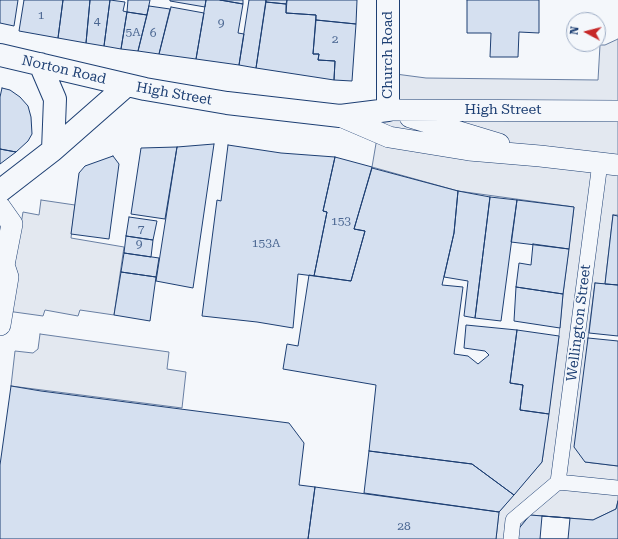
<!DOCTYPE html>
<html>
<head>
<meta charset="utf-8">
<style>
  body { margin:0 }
  #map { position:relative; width:618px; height:539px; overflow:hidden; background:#f4f7fb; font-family:"Roboto Serif",serif }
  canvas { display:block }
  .north { position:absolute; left:566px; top:12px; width:40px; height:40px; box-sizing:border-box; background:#f4f7fb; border:1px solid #9eadc5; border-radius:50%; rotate:277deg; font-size:11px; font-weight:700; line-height:16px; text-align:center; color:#1d3f73 }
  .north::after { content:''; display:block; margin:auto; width:14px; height:18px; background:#c62828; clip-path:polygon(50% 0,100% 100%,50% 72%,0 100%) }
</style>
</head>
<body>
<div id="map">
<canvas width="618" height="539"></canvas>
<div class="north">N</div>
</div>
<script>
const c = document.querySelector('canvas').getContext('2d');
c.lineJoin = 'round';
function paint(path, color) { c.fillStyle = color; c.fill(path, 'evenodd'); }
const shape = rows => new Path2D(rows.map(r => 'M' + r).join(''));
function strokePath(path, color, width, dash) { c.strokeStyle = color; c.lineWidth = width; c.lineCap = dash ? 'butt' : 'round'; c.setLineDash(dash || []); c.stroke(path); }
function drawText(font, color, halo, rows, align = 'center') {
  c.font = font + ' "Roboto Serif",serif'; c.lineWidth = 3; c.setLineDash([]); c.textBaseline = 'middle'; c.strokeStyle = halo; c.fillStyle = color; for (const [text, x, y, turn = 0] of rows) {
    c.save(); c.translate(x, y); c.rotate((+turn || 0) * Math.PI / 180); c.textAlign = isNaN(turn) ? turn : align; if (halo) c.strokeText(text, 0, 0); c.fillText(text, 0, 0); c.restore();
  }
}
const parking = shape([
  [618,39,618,215,613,215,605,284,595,283,588,338,585,462,618,466,618,501,616,509,593,520,530,515,516,532,515,539,496,539,499,512,542,462,559,336,563,294,574,207,458,191,372,167,388,73,426,78,598,80,600,45,605,45,618,39],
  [41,200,75,205,71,238,124,247,114,315,80,310,78,316,45,310,43,316,7,311,23,212,39,215,41,200],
  [40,334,169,352,167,369,186,372,182,408,11,386,15,351,33,353,38,349,40,334]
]);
const building = shape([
  [0,0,18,0,14,26,0,23,0,0],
  [24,0,63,0,58,38,19,31,24,0],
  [63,0,90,0,86,43,58,38,63,0],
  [90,0,110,0,104,46,86,43,90,0],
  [110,0,125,2,123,11,127,12,121,49,104,46,110,0],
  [128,0,150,0,147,15,127,12,128,0],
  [170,0,206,0,205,7,170,1,170,0],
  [206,0,220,0,243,4,238,33,244,34,239,65,196,59,206,0],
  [220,0,243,0,243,4,220,0],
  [249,0,266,0,256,68,239,65,249,0],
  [266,0,287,0,286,4,266,2,266,0],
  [287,0,357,0,356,24,316,20,316,15,286,13,287,0],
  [467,0,539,0,539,33,519,32,518,57,490,57,491,33,467,33,467,0],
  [266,2,286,4,286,13,316,15,313,54,319,54,318,60,335,61,334,80,256,68,266,2],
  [149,6,170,9,159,54,138,51,149,6],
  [171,7,204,13,196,59,159,54,171,7],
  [127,12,147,15,138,51,121,49,127,12],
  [316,20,356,24,352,81,334,80,335,61,318,60,319,54,313,54,316,20],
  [2,88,10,90,20,97,28,106,31,117,32,134,28,141,16,152,0,149,0,97,2,88],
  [214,144,193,288,156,281,177,147,214,144],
  [228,145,281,153,335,157,323,211,327,212,314,276,298,274,293,328,257,322,202,316,217,200,221,201,228,145],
  [177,147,165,219,131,214,141,148,177,147],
  [0,149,16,152,0,164,0,149],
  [113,156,119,164,109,239,71,234,79,173,85,166,113,156],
  [335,157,372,167,354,229,365,231,351,281,314,276,327,212,323,211,335,157],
  [372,168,458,191,454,233,442,285,463,287,454,354,468,356,478,364,489,355,485,351,464,348,466,325,517,330,510,383,523,385,520,410,549,414,542,462,514,495,472,464,369,451,376,385,283,369,287,344,298,346,309,275,351,281,365,231,354,229,372,168],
  [458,191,490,197,475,318,464,316,468,281,444,277,454,233,458,191],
  [490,197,517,200,501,321,475,318,490,197],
  [517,200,574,207,569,249,511,242,517,200],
  [613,215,618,216,618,285,605,284,613,215],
  [129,217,157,221,153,240,126,236,129,217],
  [126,236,153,240,151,257,124,253,126,236],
  [533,244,569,249,563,294,516,287,519,263,531,265,533,244],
  [124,253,159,258,156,277,121,272,124,253],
  [121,272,156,277,150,321,114,315,121,272],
  [595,283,618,285,618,336,589,333,595,283],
  [516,287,563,294,560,328,514,321,516,287],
  [517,330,559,336,549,414,520,410,523,385,510,383,517,330],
  [588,338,618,341,618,466,585,462,574,447,588,338],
  [11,386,41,391,289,423,304,443,299,485,315,487,308,539,0,539,0,465,11,386],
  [369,451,472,464,514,495,499,512,364,493,369,451],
  [315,487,499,512,496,539,308,539,315,487],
  [618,501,618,539,515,539,516,532,530,515,593,520,616,509,618,501],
  [542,516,570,518,568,539,540,539,542,516]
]);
const pedestrian = shape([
  [558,482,600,163],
  [511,539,513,520,558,482,618,488]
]);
const minor = shape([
  [388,110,618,111],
  [340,116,389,137,469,150,540,156,618,165],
  [410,117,499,144],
  [0,207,12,224,4,265,8,277,0,325]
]);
const tertiary = shape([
  [0,55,145,89,227,103,340,116,388,110,388,0],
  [40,64,55,99,53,150],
  [0,191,53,150,127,85]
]);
const numberNames = [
  ["1",41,15],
  ["4",97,21],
  ["9",221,23],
  ["5A",133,32],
  ["6",153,33],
  ["2",335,39],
  ["153",341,221],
  ["7",141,229],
  ["153A",266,243],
  ["9",139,244],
  ["28",404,526]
];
const streetNames = [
  ["Church Road",388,55,-90],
  ["Norton Road",64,70,13],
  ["High Street",174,94,10],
  ["High Street",503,110],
  ["Wellington Street",579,323,-83]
];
paint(parking, '#e3e8f0');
strokePath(parking, '#687fa3', 1);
paint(building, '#d5e0f0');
strokePath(building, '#1d3f73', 1);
strokePath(pedestrian, '#1d3f73', 16);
strokePath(minor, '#1d3f73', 22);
strokePath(tertiary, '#1d3f73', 24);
strokePath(pedestrian, '#f4f7fb', 15);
strokePath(minor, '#f4f7fb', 21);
strokePath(tertiary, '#f4f7fb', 22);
drawText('12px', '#4b6792', null, numberNames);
drawText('14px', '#1d3f73', '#f4f7fb', streetNames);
</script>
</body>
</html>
